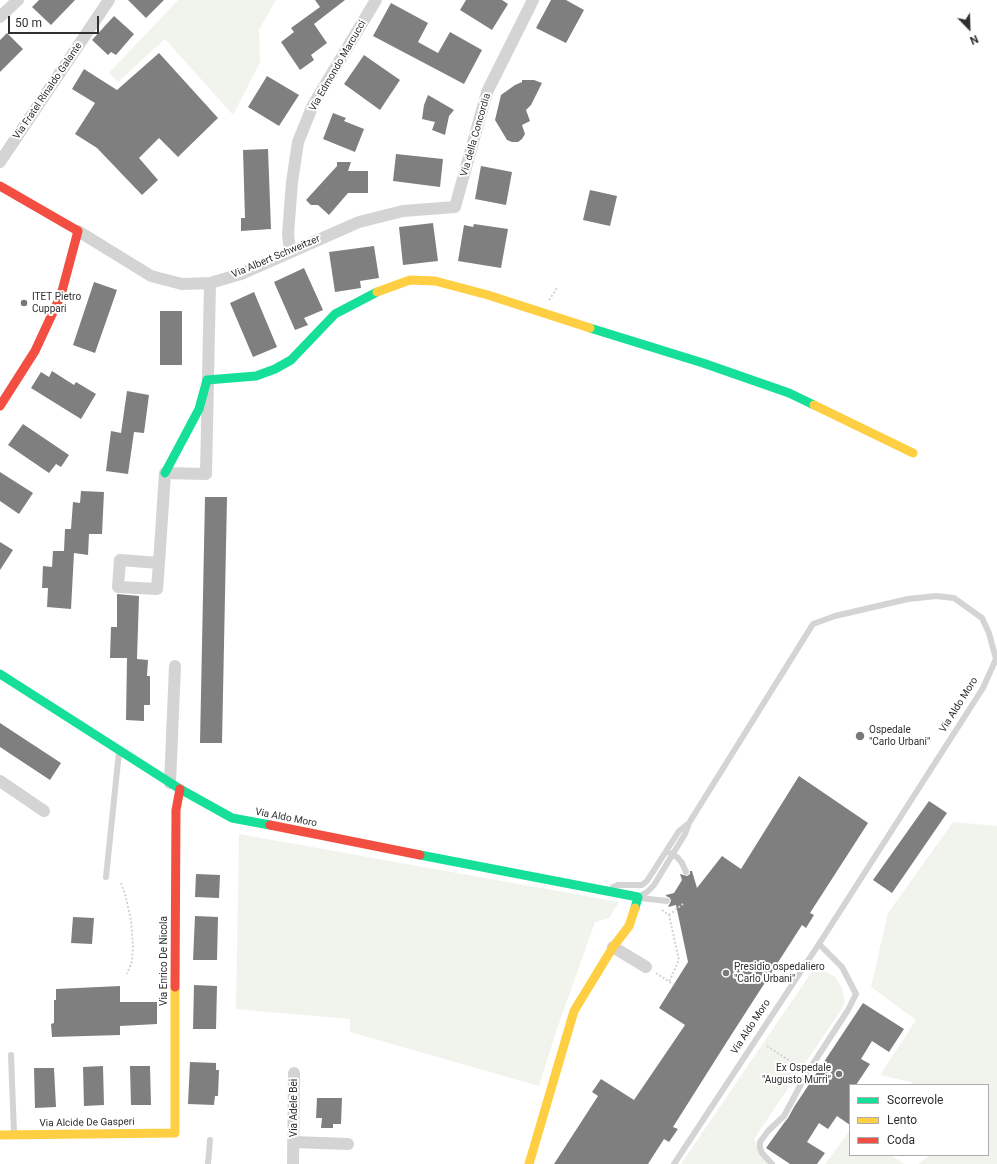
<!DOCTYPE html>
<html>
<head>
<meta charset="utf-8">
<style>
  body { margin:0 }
  #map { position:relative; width:997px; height:1164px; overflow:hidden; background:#fff; font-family:Roboto,sans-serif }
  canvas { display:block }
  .legend { position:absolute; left:849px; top:1084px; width:140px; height:72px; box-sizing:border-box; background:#fff; border:1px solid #acacac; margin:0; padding:5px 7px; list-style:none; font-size:12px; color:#2f2f2f }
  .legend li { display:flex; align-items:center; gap:8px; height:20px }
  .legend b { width:20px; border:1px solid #acacac }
  .north { position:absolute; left:949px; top:8px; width:40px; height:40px; -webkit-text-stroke:3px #fff; paint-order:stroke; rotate:157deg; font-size:11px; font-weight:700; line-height:16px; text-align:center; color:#2f2f2f }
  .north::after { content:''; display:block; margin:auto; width:14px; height:18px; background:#2f2f2f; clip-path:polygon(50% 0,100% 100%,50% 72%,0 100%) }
  .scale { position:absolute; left:8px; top:16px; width:91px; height:18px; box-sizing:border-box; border:2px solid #2f2f2f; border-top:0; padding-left:5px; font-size:12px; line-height:14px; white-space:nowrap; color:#2f2f2f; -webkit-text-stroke:3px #fff; paint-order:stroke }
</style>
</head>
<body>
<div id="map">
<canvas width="997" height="1164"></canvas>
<ul class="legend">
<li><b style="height:5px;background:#16e098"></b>Scorrevole</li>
<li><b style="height:5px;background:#ffcf43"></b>Lento</li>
<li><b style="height:5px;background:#f24e42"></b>Coda</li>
</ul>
<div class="north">N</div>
<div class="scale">50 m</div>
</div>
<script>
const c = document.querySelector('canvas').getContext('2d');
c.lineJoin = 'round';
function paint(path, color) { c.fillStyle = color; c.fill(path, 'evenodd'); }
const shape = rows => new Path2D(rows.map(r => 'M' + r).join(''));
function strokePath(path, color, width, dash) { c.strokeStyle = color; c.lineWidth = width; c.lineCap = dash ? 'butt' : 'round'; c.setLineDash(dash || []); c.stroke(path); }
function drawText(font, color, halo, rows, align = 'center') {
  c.font = font + ' Roboto,sans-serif'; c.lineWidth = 4; c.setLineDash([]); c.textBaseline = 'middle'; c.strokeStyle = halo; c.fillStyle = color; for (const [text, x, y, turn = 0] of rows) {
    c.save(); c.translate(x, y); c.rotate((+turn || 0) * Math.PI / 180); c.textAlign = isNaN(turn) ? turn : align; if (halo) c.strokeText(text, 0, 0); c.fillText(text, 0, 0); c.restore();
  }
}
const green = shape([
  [178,0,276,0,259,30,260,62,233,115,165,39,118,82,109,73],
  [953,822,997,826,997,1164,918,1164,930,1155,988,1155,988,1085,913,1085,911,1082,880,1075,916,1020,871,987,888,913],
  [239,834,619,902,609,918,595,922,556,1032,539,1086,350,1032,350,1019,236,1009],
  [822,969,835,977,842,988,845,1002,841,1010,754,1139,768,1164,681,1164,811,973],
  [850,1131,850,1155,891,1155,904,1164,825,1164]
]);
const building = shape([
  [39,0,75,0,51,25,32,7],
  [128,0,164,0,146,18],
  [315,0,345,0,314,24,327,43,311,55,314,60,300,70,281,42,294,32,291,28,320,7],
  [466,0,502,0,508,4,492,30,460,10],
  [551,0,566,0,584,10,566,43,536,28],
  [391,3,428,23,418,42,438,53,450,32,482,50,464,84,373,36],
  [114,16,134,34,116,55,111,52,108,55,92,40],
  [7,33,23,49,0,72,0,40],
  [159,53,218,118,178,157,159,138,139,158,158,180,142,195,97,148,75,134,95,103,72,89,84,69,117,90],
  [364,55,400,80,380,110,344,84],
  [267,76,299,95,279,126,248,107],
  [522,80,534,80,542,83,531,105,526,110,530,121,522,125,525,134,522,139,518,142,512,142,507,140,495,120,501,95,515,85,522,82],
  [428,95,454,110,449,116,445,135,432,130,435,122,422,119,424,105],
  [333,113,346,118,344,121,364,129,355,152,323,139],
  [268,149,271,229,241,231,241,218,245,218,243,150],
  [396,154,443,159,440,187,393,181],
  [337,162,351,162,348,171,368,171,368,193,348,193,329,215,318,205,311,205,306,200,337,166],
  [481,166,512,172,506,205,475,199],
  [590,190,617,196,610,226,583,220],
  [433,223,438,261,403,265,399,227],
  [474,224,508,229,501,268,458,261,464,225,473,227],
  [374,246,379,278,360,281,361,288,335,292,329,252],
  [304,268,323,310,304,318,308,325,295,330,274,282],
  [94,282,117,290,95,353,73,345],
  [254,292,277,347,253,357,230,303],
  [160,311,182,311,182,365,160,365],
  [52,371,74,385,76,382,96,394,81,419,31,388,41,372,49,377],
  [127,391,149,395,144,433,134,432,128,474,106,471,111,431,121,433],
  [23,424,69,455,61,467,56,464,49,473,8,445],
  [0,472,33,493,19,514,0,501],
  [81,491,104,492,102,534,89,534,88,555,74,553,71,609,47,607,48,588,42,588,43,566,52,567,53,551,64,551,65,529,71,529,73,502,80,503],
  [205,497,227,497,222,743,200,743],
  [0,542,13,550,0,570],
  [117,594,139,596,137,659,148,660,147,676,150,676,150,705,144,705,144,721,126,720,127,658,110,658,111,627,117,627],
  [0,723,61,763,50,780,0,747],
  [799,776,868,823,810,913,814,915,806,928,802,925,728,1040,673,1127,678,1129,669,1142,664,1139,648,1164,554,1164,598,1096,592,1092,601,1079,634,1100,685,1025,659,1008,688,962,676,905,668,907,671,901,670,898,666,896,666,895,674,893,682,880,680,874,687,876,690,874,690,871,692,871,697,888,722,856,741,869],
  [929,801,947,813,892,893,873,880],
  [196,874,220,875,219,898,195,897],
  [195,916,218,917,217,960,193,960],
  [73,917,94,918,92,944,71,943],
  [194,985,217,986,216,1029,193,1029],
  [120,986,120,1002,157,1002,157,1024,120,1026,120,1035,52,1037,51,1024,54,1023,54,1000,56,1000,56,989],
  [863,1003,904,1029,889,1052,872,1041,861,1059,870,1064,856,1085,850,1085,850,1125,837,1116,828,1129,819,1123,807,1142,825,1153,817,1164,790,1164,766,1148,784,1123,788,1118,794,1107],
  [190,1062,216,1063,216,1070,219,1070,218,1096,215,1096,214,1105,188,1104],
  [103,1066,104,1105,84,1106,83,1067],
  [130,1066,150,1066,151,1105,131,1105],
  [34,1068,54,1068,56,1107,35,1108],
  [317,1098,342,1098,341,1124,333,1124,333,1128,321,1128,322,1118,316,1118]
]);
const path = shape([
  [549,300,557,288],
  [121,883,125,894,131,920,133,947,132,961,127,974],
  [662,910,669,915,679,960,669,982],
  [669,915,684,903],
  [656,973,674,985],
  [767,1046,793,1063]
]);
const lane = shape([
  [670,853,677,857,682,863,686,872],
  [106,877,119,752],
  [613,887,618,885,642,885,647,881,679,831,689,823],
  [638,897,647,892,654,885,685,834,689,823,813,624,835,616,908,599,936,596,954,598,982,618,989,633,996,659,983,688,819,944,674,1164],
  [640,898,667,901],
  [11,1055,14,1133],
  [208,1164,210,1140],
  [772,1164,762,1153,760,1148,760,1142,768,1131,784,1116,807,1073,848,1010,856,994,842,967,819,944]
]);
const street = shape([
  [0,17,18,0],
  [0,162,109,0],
  [78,231,151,276,182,284,210,283,241,274,359,222,403,211,455,207,487,92,533,0],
  [290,252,288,234,292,182,298,142,313,105,376,0],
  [159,563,157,589,118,587,120,560,159,563,165,473,206,474,210,283],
  [0,781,44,811],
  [170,783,175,666],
  [613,947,646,967],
  [294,1142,348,1144],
  [293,1164,294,1073]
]);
const fast = shape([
  [590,328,703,363,789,393,814,405],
  [165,473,199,409,207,380,256,376,275,369,291,360,335,314,377,292],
  [0,674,180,789,232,818,270,825],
  [420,855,638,897,635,908]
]);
const slow = shape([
  [377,292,410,280,435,281,488,295,590,328],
  [814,405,913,453],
  [0,1135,175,1133,175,987],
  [529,1164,574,1011,613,947,629,926,635,908]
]);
const jam = shape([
  [0,186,78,231,61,295,35,351,0,406],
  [270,825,420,855],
  [175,987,176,810,180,789]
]);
const markers = [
  [24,303,4,"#787878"],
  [860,736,5,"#787878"],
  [726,973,4,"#787878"],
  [839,1074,4,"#787878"]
];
const streetNames = [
  ["Via Edmondo Marcucci",338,66,-60],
  ["Via Fratel Rinaldo Galante",48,91,-56],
  ["Via della Concordia",476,135,-74],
  ["Via Albert Schweitzer",276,257,-23],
  ["Via Aldo Moro",959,705,-58],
  ["Via Aldo Moro",286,818,11],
  ["Via Enrico De Nicola",164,961,-90],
  ["Via Aldo Moro",751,1027,-57],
  ["Via Adele Bei",294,1108,-90],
  ["Via Alcide De Gasperi",87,1123,-1]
];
const poiNames = [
  ["ITET Pietro",32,297],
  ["Cuppari",32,309],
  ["Ospedale",869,730],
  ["\"Carlo Urbani\"",869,742],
  ["Presidio ospedaliero",734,967],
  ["\"Carlo Urbani\"",734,979],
  ["Ex Ospedale",831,1068,"right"],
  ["\"Augusto Murri\"",831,1080,"right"]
];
paint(green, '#f1f3ed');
paint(building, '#7f7f7f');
strokePath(path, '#d3d3d3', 2, [2, 2]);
strokePath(lane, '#d4d4d4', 6);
strokePath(street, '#d4d4d4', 12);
strokePath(fast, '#16e098', 9);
strokePath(slow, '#ffcf43', 9);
strokePath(jam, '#f24e42', 9);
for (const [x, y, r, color] of markers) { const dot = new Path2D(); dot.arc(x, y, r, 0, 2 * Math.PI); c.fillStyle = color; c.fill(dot); strokePath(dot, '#fff', 1.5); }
drawText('10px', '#2f2f2f', '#fff', streetNames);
drawText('10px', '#2f2f2f', '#fff', poiNames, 'left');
</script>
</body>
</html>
